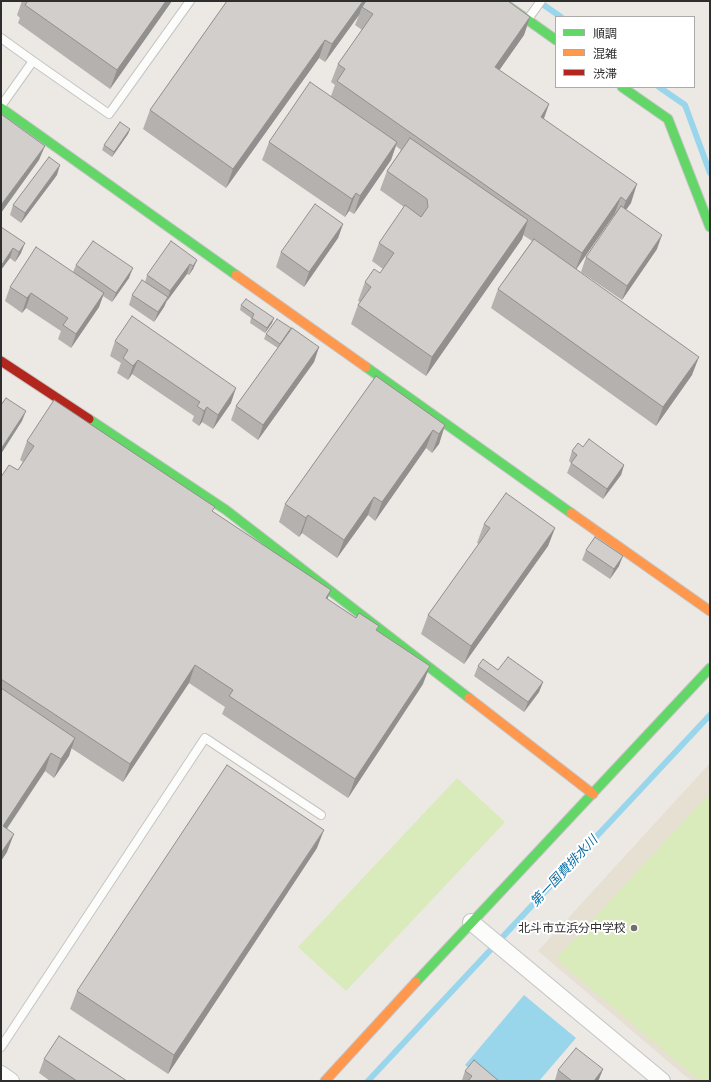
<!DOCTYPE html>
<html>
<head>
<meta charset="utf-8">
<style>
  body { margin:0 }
  #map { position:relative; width:711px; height:1082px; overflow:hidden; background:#ece8e4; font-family:Lato,"Noto Sans JP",sans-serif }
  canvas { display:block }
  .frame { position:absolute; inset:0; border:2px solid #2e2e2e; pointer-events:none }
  .legend { position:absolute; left:555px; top:16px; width:140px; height:72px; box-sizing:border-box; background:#fff; border:1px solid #ababab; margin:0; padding:5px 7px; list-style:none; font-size:12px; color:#2e2e2e }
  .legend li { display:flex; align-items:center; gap:8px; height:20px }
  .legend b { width:20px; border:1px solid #ababab }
</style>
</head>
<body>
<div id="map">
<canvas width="711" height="1082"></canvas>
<div class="frame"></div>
<ul class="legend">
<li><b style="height:5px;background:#63d668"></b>順調</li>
<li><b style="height:5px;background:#ff974d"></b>混雑</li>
<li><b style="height:5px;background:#b3261e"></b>渋滞</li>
</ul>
</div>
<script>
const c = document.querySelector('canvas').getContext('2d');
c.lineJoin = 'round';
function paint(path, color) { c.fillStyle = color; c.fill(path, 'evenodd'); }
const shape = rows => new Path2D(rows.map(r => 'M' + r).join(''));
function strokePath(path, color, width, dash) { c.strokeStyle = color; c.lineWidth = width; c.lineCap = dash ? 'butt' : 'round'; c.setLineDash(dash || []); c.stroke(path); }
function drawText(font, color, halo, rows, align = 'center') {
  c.font = font + ' Lato,"Noto Sans JP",sans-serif'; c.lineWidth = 4; c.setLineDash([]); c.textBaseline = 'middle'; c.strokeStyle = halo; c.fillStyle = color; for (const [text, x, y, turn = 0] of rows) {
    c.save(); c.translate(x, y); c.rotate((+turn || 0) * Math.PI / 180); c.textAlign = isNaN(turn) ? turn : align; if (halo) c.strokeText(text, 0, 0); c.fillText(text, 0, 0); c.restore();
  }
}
const education = shape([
  [710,763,710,1081,691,1081,538,951]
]);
const pitch = shape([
  [457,778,505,822,346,991,298,947],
  [710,793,710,1081,700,1081,556,959]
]);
const water = shape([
  [524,995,576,1038,539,1081,484,1081,465,1065]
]);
const stream = shape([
  [538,1,561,17],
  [659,87,685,105,710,173],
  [368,1081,710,715]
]);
const lane = shape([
  [528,19,541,1],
  [1,38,33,61,1,106],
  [33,61,109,114,190,1],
  [1,1047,205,738,321,815]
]);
const street = shape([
  [471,922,662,1081],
  [1,1074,11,1081]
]);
const fast = shape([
  [501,1,556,40],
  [622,87,668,119,710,227],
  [1,108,236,275],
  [366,367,571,513],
  [89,419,226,510,469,698],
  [416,982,710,668]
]);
const slow = shape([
  [236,275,366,367],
  [571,513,710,611],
  [469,698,593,794],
  [325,1081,416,982]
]);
const jam = shape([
  [1,361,89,419]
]);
const wall = shape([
  [22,1,172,1,110,89,18,23,20,18,17,15],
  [227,1,508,1,530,17,524,35,499,70,549,104,544,119,631,203,626,210,657,249,622,300,581,272,586,257,615,216,614,215,576,269,692,375,656,426,491,308,498,289,532,241,523,235,522,239,426,376,351,324,358,305,360,302,358,301,365,282,380,273,383,269,372,261,379,243,404,207,380,190,387,171,401,150,396,146,391,160,354,214,349,211,345,217,262,160,269,142,331,96,335,85,331,82,338,64,362,30,355,25,359,15,325,62,319,58,226,188,143,129,150,110],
  [130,129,128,134,112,157,102,150,104,145],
  [57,175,21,223,10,215,13,205],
  [343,224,338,238,304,287,276,267,281,252],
  [1,227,21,253,15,262,10,258],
  [197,260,193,269,189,275,187,274,167,301,164,307,154,322,129,305,132,295,145,282,147,275],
  [76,265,129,278,112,302,103,296,99,307,71,348,58,339,61,331,26,308,22,313,5,301,10,287,73,272],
  [241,305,274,318,272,323,265,333,250,323,251,318,240,310],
  [290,331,319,347,314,362,258,440,231,420,236,406,278,348,264,339,266,334],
  [115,341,231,403,213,429,202,422,199,426,192,421,194,416,132,374,128,380,117,373,121,363,110,356],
  [376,376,445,425,439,444,432,453,426,448,375,521,368,515,337,558,302,533,299,537,279,522,285,504],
  [27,441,213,512,327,599,377,631,423,684,348,798,222,714,225,707,189,683,123,782,71,748,69,756,54,778,45,771,7,829,7,852,1,861,1,477,18,470,23,462,20,460],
  [583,447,624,465,621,475,603,499,567,473,571,463,569,461,572,451],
  [484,524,555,528,548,546,464,664,421,634,428,615,479,544,477,543],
  [586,550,619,566,610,579,582,560],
  [478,666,543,682,539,692,524,712,474,676],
  [317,848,168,1074,70,1009,77,991],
  [44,1059,127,1081,50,1081,39,1073],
  [603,1069,599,1079,598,1081,556,1081,555,1080,558,1070],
  [465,1071,499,1081,463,1081,462,1080]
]);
const shadedWall = shape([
  [166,1,172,1,110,89,117,70],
  [363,1,369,1,362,7,359,15,325,62,332,44],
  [530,17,524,35,489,85,495,67],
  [325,40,319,58,226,188,233,169],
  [549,104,542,123,541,117],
  [130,129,128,134,112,157,114,152],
  [397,142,391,160,354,214,360,196],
  [45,146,39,160,1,213,1,205],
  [60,165,57,175,21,223,25,213],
  [637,184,631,203,619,219,626,201],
  [356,193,349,211,345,217,352,199],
  [621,197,614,215,575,271,582,253],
  [528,220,522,239,426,376,432,357],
  [343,224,338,238,304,287,309,272],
  [662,235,657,249,622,300,627,286],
  [25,243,21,253,15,262,19,252],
  [13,248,10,258,1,270,1,266],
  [197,260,193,269,189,275,193,266],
  [190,264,187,274,167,301,170,291],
  [133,268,129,278,112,302,116,293],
  [31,293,26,308,22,313,27,298],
  [104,293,99,307,71,348,76,334],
  [168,297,164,307,154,322,158,312],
  [274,318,272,323,265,333,267,328],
  [319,347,314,362,258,440,263,425],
  [699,357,692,375,656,426,663,407],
  [138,360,132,374,128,380,133,366],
  [236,388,231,403,213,429,218,415],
  [207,407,202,422,199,426,204,411],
  [26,411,22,421,1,454,1,449],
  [445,425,439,444,432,453,439,434],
  [433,430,426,448,375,521,382,502],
  [624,465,621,475,603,499,607,489],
  [374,497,368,515,337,558,344,540],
  [308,515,302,533,299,537,306,518],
  [555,528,548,546,464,664,471,646],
  [623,556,619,566,610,579,614,569],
  [331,590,324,608,326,598],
  [195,665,189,683,123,782,130,764],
  [430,666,423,684,348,798,355,779],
  [543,682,539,692,524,712,528,702],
  [75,738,69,756,54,778,61,759],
  [51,753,45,771,1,837,3,826],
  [324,830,317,848,168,1074,174,1055],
  [14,834,7,852,1,861,1,853],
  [603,1069,599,1079,598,1081,594,1081]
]);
const building = shape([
  [28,1,166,1,117,70,25,5,28,1],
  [227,1,363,1,332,44,325,40,233,169,150,110,227,1],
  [366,1,508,1,530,17,495,67,549,104,541,117,637,184,626,201,621,197,582,253,337,81,345,69,338,64,373,14,362,7,366,1],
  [310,82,397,142,360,196,356,193,352,199,269,142,310,82],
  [1,114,45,146,1,205,1,114],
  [120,122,130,129,114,152,104,145,120,122],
  [410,138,528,220,432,357,358,305,371,287,365,282,374,269,380,273,394,253,379,243,405,205,421,217,428,207,427,199,387,171,410,138],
  [49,157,60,165,25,213,13,205,49,157],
  [315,204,343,224,309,272,281,252,315,204],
  [621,206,662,235,627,286,586,257,621,206],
  [1,227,25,243,19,252,13,248,1,266,1,227],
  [534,239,699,357,663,407,498,289,534,239],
  [93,241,133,268,116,293,76,265,93,241],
  [171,241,197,260,193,266,190,264,170,291,147,275,171,241],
  [36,247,104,293,76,334,63,325,68,318,31,293,27,298,10,287,36,247],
  [142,280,168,297,158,312,132,295,142,280],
  [246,299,274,318,267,328,252,318,254,314,241,305,246,299],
  [132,316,236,388,218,415,207,407,204,411,197,406,200,402,138,360,133,366,123,358,128,350,115,341,132,316],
  [277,319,291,328,280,344,266,334,277,319],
  [292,328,319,347,263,425,236,406,292,328],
  [376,376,445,425,439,434,433,430,382,502,374,497,344,540,308,515,306,518,285,504,376,376],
  [6,398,26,411,1,449,1,405,6,398],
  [54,400,215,507,212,511,331,590,326,598,356,618,359,613,379,626,376,630,430,666,355,779,229,696,233,690,195,665,130,764,1,679,1,477,9,465,18,470,34,446,27,441,54,400],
  [589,439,624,465,607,489,571,463,577,455,572,451,578,443,583,447,589,439],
  [506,493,555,528,471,646,428,615,490,528,484,524,506,493],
  [595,537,623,556,614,569,586,550,595,537],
  [508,657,543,682,528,702,478,666,483,659,498,670,508,657],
  [1,688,75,738,61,759,51,753,3,826,14,834,1,853,1,688],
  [227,765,324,830,174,1055,77,991,227,765],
  [59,1036,127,1081,77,1081,44,1059,59,1036],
  [576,1048,603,1069,594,1081,572,1081,558,1070,576,1048],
  [474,1060,499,1081,468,1081,472,1076,465,1071,474,1060]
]);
const markers = [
  [634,928,4,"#706f6e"]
];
const poiNames = [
  ["北斗市立浜分中学校",626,928]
];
const waterNames = [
  ["第一国費排水川",564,871,-47]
];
paint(education, '#e6e0d3');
paint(pitch, '#d9eabb');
paint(water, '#99d6ec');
strokePath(stream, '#99d6ec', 6);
strokePath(lane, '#c5c4c5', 10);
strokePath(street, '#c5c4c5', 18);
strokePath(fast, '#c5c4c5', 11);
strokePath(slow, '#c5c4c5', 11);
strokePath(jam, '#c5c4c5', 11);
strokePath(lane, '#fcfcfb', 8);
strokePath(street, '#fcfcfb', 16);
strokePath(fast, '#63d668', 9);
strokePath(slow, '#ff974d', 9);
strokePath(jam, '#b3261e', 9);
paint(wall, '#b4b1af');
paint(shadedWall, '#92908e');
paint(building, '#d1cecb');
strokePath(building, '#92908e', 1);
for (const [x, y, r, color] of markers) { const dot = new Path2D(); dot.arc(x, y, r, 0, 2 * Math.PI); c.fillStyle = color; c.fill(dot); strokePath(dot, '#fff', 1.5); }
drawText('12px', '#2e2e2e', '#fff', poiNames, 'right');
drawText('italic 13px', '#0d6fa3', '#fff', waterNames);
</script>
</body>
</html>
